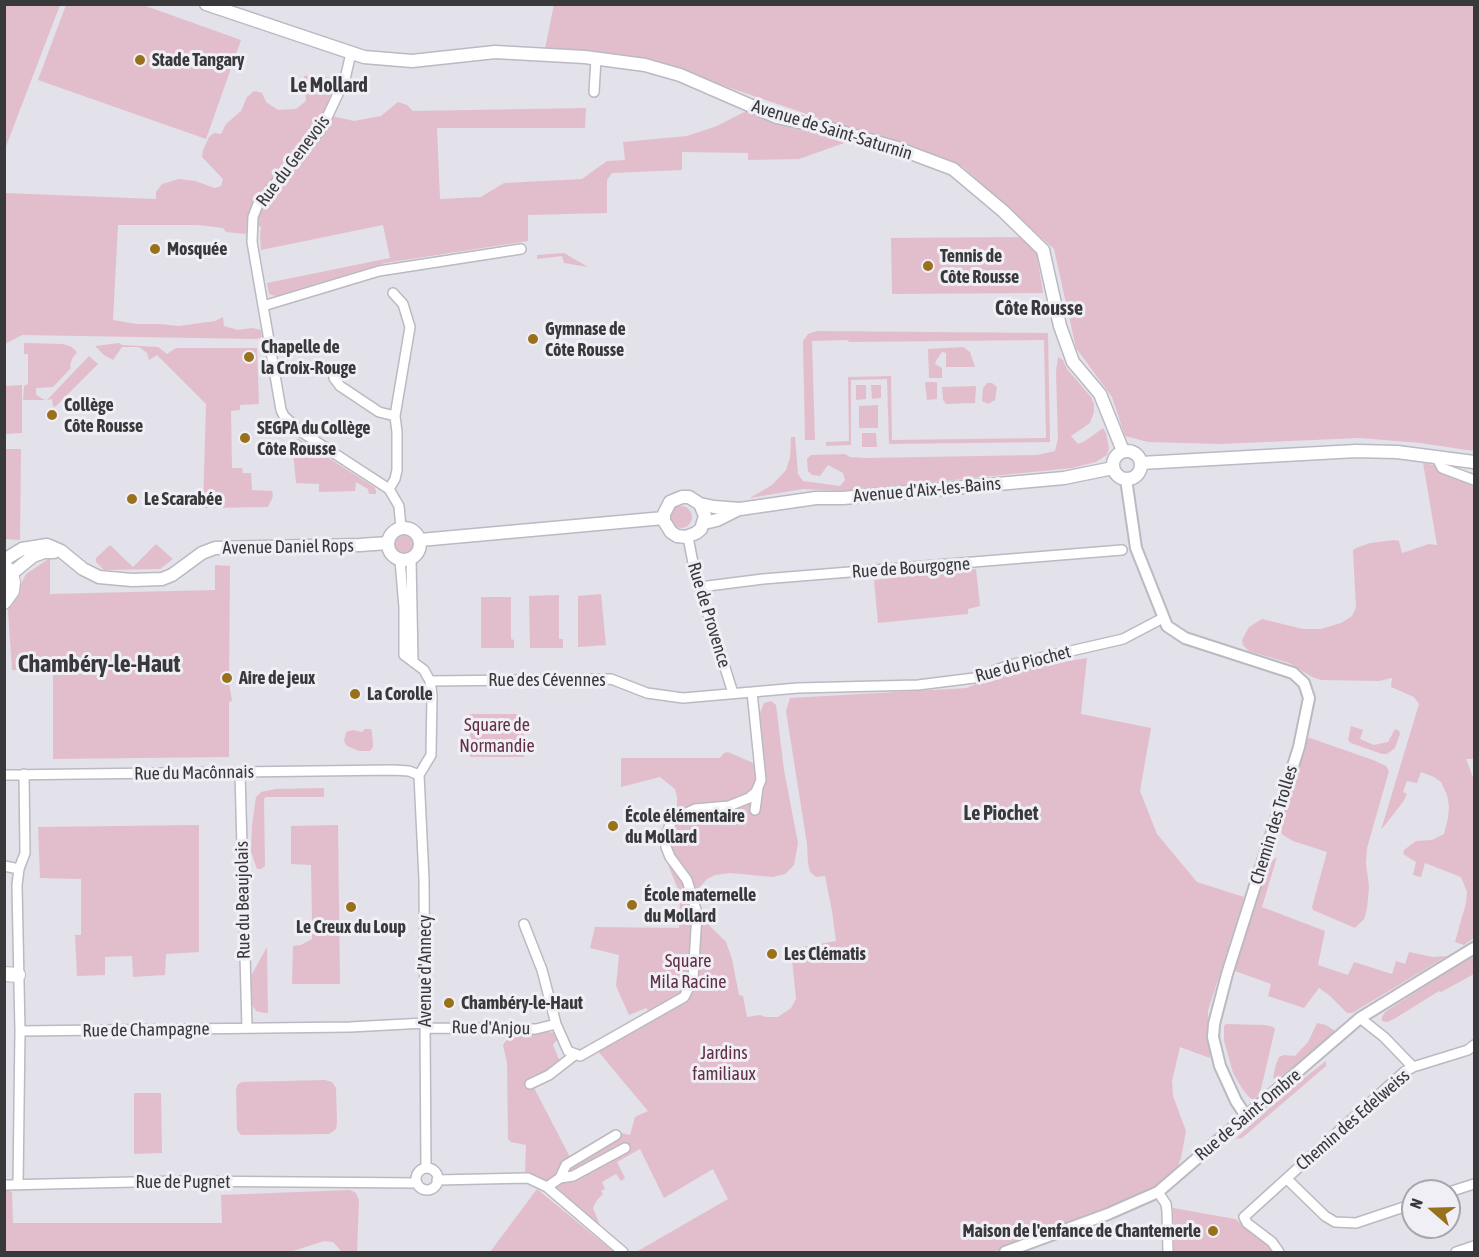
<!DOCTYPE html>
<html>
<head>
<meta charset="utf-8">
<style>
  body { margin:0 }
  #map { position:relative; width:1479px; height:1257px; overflow:hidden; background:#e3e1e9; font-family:"Asap Condensed",sans-serif }
  canvas { display:block }
  .frame { position:absolute; inset:0; border:6px solid #39393c; pointer-events:none }
  .north { position:absolute; left:1401px; top:1179px; width:60px; height:60px; box-sizing:border-box; background:#f0eff6; border:2px solid #a7a6ac; border-radius:50%; rotate:290deg; font-size:16px; font-weight:700; line-height:24px; text-align:center; color:#39393c }
  .north::after { content:''; display:block; margin:auto; width:21px; height:27px; background:#99711d; clip-path:polygon(50% 0,100% 100%,50% 72%,0 100%) }
</style>
</head>
<body>
<div id="map">
<canvas width="1479" height="1257"></canvas>
<div class="frame"></div>
<div class="north">N</div>
</div>
<script>
const c = document.querySelector('canvas').getContext('2d');
c.lineJoin = 'round';
function paint(path, color) { c.fillStyle = color; c.fill(path, 'evenodd'); }
const shape = rows => new Path2D(rows.map(r => 'M' + r).join(''));
function strokePath(path, color, width, dash) { c.strokeStyle = color; c.lineWidth = width; c.lineCap = dash ? 'butt' : 'round'; c.setLineDash(dash || []); c.stroke(path); }
function drawText(font, color, halo, rows, align = 'center') {
  c.font = font + ' "Asap Condensed",sans-serif'; c.lineWidth = 6; c.setLineDash([]); c.textBaseline = 'middle'; c.strokeStyle = halo; c.fillStyle = color; for (const [text, x, y, turn = 0] of rows) {
    c.save(); c.translate(x, y); c.rotate((+turn || 0) * Math.PI / 180); c.textAlign = isNaN(turn) ? turn : align; if (halo) c.strokeText(text, 0, 0); c.fillText(text, 0, 0); c.restore();
  }
}
const green = shape([
  [5,4,60,5,5,149,4,5],
  [554,4,1474,5,1474,451,1420,443,1360,438,1220,444,1148,442,1125,436,1112,397,1076,348,1054,249,963,167,639,57,545,49],
  [66,5,143,5,241,40,206,139,38,80],
  [315,75,330,78,335,84,323,114,354,121,381,116,398,102,407,105,413,111,586,108,585,128,437,128,440,199,481,197,504,183,582,179,607,161,625,160,623,142,687,136,717,126,746,111,787,126,847,142,799,159,748,160,748,153,682,152,682,170,612,173,607,180,607,213,528,215,528,241,385,263,276,296,269,294,267,283,390,258,383,225,261,250,260,237,261,227,250,221,248,222,246,234,226,232,223,228,198,225,118,225,113,320,137,324,159,324,179,326,215,321,223,317,224,326,238,330,252,328,261,330,262,337,257,339,22,335,5,344,5,193,156,199,156,192,162,184,179,179,195,181,215,188,221,186,223,179,202,157,203,150,209,137,214,133,221,134,226,124,241,111,247,97,254,91,262,93,266,102,278,110,296,109,306,101,304,76],
  [1025,237,1036,249,1043,293,892,294,891,238],
  [564,253,588,267,564,263,562,256,537,259,537,255],
  [817,331,1048,333,1050,442,889,444,887,379,851,380,851,445,826,446,826,442,849,441,848,377,891,376,892,440,1046,438,1044,340,849,342,848,340,812,341,815,440,805,440,803,341,808,334],
  [24,343,63,344,72,347,77,352,72,359,70,366,71,368,53,387,36,388,36,395,45,400,23,400,24,386,28,384,28,354,24,354],
  [119,343,122,345,158,347,167,354,176,348,257,348,259,404,240,405,240,410,231,411,232,468,242,468,243,473,251,473,252,490,272,491,273,496,268,507,203,508,206,404,157,355,149,360,147,353,139,347,122,347,113,360,104,355,95,346],
  [963,347,970,352,975,367,946,367,946,353,942,352,936,361,935,364,942,368,942,378,929,378,928,349],
  [89,356,98,364,55,407,53,406,52,399,47,400],
  [1058,357,1063,360,1067,369,1091,397,1094,404,1094,412,1090,423,1071,436,1078,444,1085,441,1103,428,1106,433,1109,448,1107,455,1096,462,1072,468,844,491,803,489,750,498,772,485,786,470,790,458,791,437,795,437,798,474,803,481,840,486,845,480,843,473,828,465,820,476,812,475,808,471,807,459,811,455,845,454,850,457,865,458,1037,455,1055,451,1058,438,1056,372],
  [925,382,937,382,937,399,927,400],
  [987,383,992,383,997,387,995,400,988,404,982,401,983,388],
  [22,385,22,433,5,434,5,386],
  [856,385,866,385,866,399,856,400],
  [871,385,881,385,881,398,872,399],
  [976,386,975,403,946,404,943,400,942,387],
  [878,405,878,428,859,428,859,406],
  [862,433,876,433,877,447,862,447],
  [293,439,299,439,374,487,376,490,376,494,369,494,368,489,356,482,355,491,319,492,319,484,296,483,292,441],
  [5,449,21,449,20,540,5,539],
  [1423,463,1474,473,1474,759,1466,759,1474,780,1474,938,1464,945,1455,942,1466,903,1467,892,1461,877,1425,863,1421,877,1413,875,1416,862,1403,854,1404,850,1416,841,1432,840,1444,834,1448,818,1449,806,1447,795,1441,782,1434,777,1421,772,1417,783,1407,781,1403,792,1407,794,1403,802,1381,830,1419,704,1414,697,1391,687,1392,678,1379,681,1321,680,1312,677,1289,663,1249,651,1243,645,1242,640,1249,627,1262,619,1303,629,1321,629,1341,623,1352,616,1356,608,1353,550,1356,548,1370,543,1394,540,1399,541,1402,553,1429,544,1437,545],
  '670 517a11 11 0 1 1 22 0a11 11 0 1 1-22 0Z',
  '392 545a12 12 0 1 1 24 0a12 12 0 1 1-24 0Z',
  [156,544,173,559,160,569,104,570,96,562,96,558,110,545,133,567],
  [50,558,50,594,215,590,215,565,230,566,229,683,232,701,229,702,229,757,53,759,53,670,12,670,8,610,26,574],
  [976,569,980,606,968,609,968,614,878,623,874,580],
  [601,594,606,645,578,647,578,596],
  [559,595,559,639,563,639,563,648,530,648,529,596],
  [481,597,511,597,511,639,514,640,514,648,481,648],
  [1087,658,1081,714,1151,728,1140,791,1157,834,1197,882,1244,897,1208,1011,1210,1058,1180,1047,1172,1081,1173,1096,1186,1131,1181,1158,1173,1178,1128,1201,993,1252,636,1252,728,1199,713,1169,664,1198,640,1149,617,1162,625,1178,621,1181,616,1174,602,1182,605,1189,601,1191,603,1194,597,1200,593,1208,599,1223,596,1225,525,1174,526,1145,511,1142,508,1139,507,1063,503,1045,513,1031,549,1032,555,1033,558,1038,553,1045,561,1064,530,1080,571,1159,616,1132,630,1135,635,1117,648,1111,597,1050,651,1014,646,1008,629,1015,616,986,619,955,590,948,595,927,679,928,680,894,666,860,663,842,666,819,677,807,677,797,675,789,660,777,621,787,621,758,720,758,724,753,728,752,751,762,765,771,760,713,764,703,771,701,776,705,784,770,798,843,794,865,785,874,773,877,730,873,715,875,707,879,694,893,699,915,726,942,732,959,739,995,743,996,747,1017,760,1015,766,1017,778,1017,791,1008,796,999,791,949,836,941,832,911,825,876,816,877,810,872,808,863,807,844,786,711,790,698,967,688,996,675,1021,669],
  [470,714,523,714,524,757,470,757],
  [1351,726,1363,730,1360,739,1374,745,1388,742,1395,729,1399,731,1400,734,1395,748,1387,754,1382,754,1351,743,1348,740],
  [365,729,371,729,372,732,373,747,370,751,359,751,347,746,344,741,346,732,353,730,362,732],
  [1310,738,1373,760,1386,766,1389,771,1367,848,1366,863,1369,887,1367,909,1364,919,1355,928,1313,910,1312,907,1327,852,1293,841,1283,835,1280,831,1307,739],
  [324,788,324,797,266,797,264,799,265,866,261,869,257,869,251,852,252,825,256,797,261,792,275,789],
  [199,825,199,952,166,954,165,975,133,977,132,956,105,957,105,975,77,976,75,935,81,935,81,879,40,878,38,827],
  [338,825,340,984,292,984,293,946,301,945,312,939,312,920,311,865,291,864,291,826],
  [1277,857,1262,907,1325,931,1318,965,1348,975,1354,962,1392,974,1396,961,1405,964,1409,952,1433,957,1447,956,1352,1013,1347,1013,1329,995,1319,988,1304,1008,1268,996,1271,984,1235,971,1267,865],
  [267,947,268,1013,264,1013,256,1011,252,1005,250,990,252,974],
  [1474,955,1474,974,1441,992,1439,991,1394,1019,1387,1022,1382,1021,1382,1017,1385,1012],
  [1317,1023,1326,1025,1335,1031,1290,1071,1276,1079,1273,1078,1276,1064,1279,1057,1284,1055,1295,1056,1308,1042],
  [1226,1024,1265,1025,1273,1027,1275,1029,1261,1089,1255,1101,1250,1098,1243,1090,1233,1073,1224,1041,1224,1026],
  [1326,1061,1326,1066,1242,1138,1235,1139,1299,1082],
  [325,1080,332,1082,336,1088,337,1123,336,1129,332,1132,329,1134,246,1135,241,1135,237,1130,236,1089,238,1084,242,1082],
  [134,1093,161,1093,162,1153,134,1154],
  [4,1189,12,1192,13,1223,222,1223,221,1195,350,1190,356,1193,359,1200,357,1252,342,1252,333,1242,324,1241,290,1252,5,1252],
  [537,1189,614,1252,490,1252],
  [1173,1208,1235,1219,1267,1242,1273,1252,1174,1252]
]);
const minor = shape([
  [351,53,345,79,322,128,258,204,253,217,252,242,281,410,284,416,300,431,389,489,399,506,401,528],
  [594,92,596,59],
  [263,306,379,271,521,249],
  [334,378,340,386,379,412,395,416],
  [1436,456,1442,468,1474,480],
  [389,489,395,479,397,470,397,432,395,416,410,327,403,304,393,293],
  [688,537,695,573,733,693],
  [411,559,413,662],
  [400,560,404,607,404,655,424,670,430,681,432,695,431,755,419,775,424,879,426,1168],
  [700,587,763,579,1122,550],
  [430,681,611,679,647,693,683,698,798,688,918,685,974,678,1010,665,1123,639,1163,618],
  [240,773,247,1028],
  [4,775,393,770,409,771,419,775],
  [755,810,758,788],
  [4,866,19,869],
  [524,924,542,970,556,1024,568,1051,580,1056,684,997,693,979,697,913,687,880,670,857,666,847,666,836,671,822,682,815,695,809,729,806,749,798,756,792,761,780,752,692],
  [1360,1018,1384,1037,1413,1067],
  [425,1028,536,1029,556,1024],
  [20,1031,350,1027,425,1023],
  [530,1084,549,1075,576,1054],
  '416 1179a11 11 0 1 1 22 0a11 11 0 1 1-22 0Z',
  [560,1178,566,1165,616,1135],
  [1287,1179,1325,1216,1335,1222,1356,1223,1413,1204],
  [437,1180,528,1178,547,1187,623,1252],
  [4,1185,178,1181,416,1183],
  [18,1185,20,1031,17,885,19,869,25,853,24,774],
  [547,1187,560,1178,573,1176,625,1148],
  [1158,1192,1166,1204,1167,1212,1168,1252],
  [1449,1192,1474,1184],
  [1279,1252,1272,1242,1247,1223,1244,1217,1404,1072,1413,1067,1468,1050,1474,1045],
  [1456,1252,1474,1246]
]);
const tertiary = shape([
  [1126,479,1136,548,1167,626,1185,638,1293,673,1304,683,1309,698,1299,747,1227,974,1214,1024,1213,1037,1220,1066,1236,1101,1246,1116],
  [1005,1252,1108,1214,1158,1192,1360,1018,1474,948]
]);
const secondary = shape([
  [206,4,364,57,412,61,495,52,585,57,645,65,680,75,777,117,827,128,897,148,953,169,1003,211,1043,250,1060,326,1073,362,1100,394,1123,451],
  '1113 465a14 14 0 1 1 28 0a14 14 0 1 1-28 0Z',
  [1141,463,1356,451,1397,452,1474,462],
  [700,504,705,516,701,529,696,533,686,537,677,536,671,532,664,521,664,514,670,502,682,497,689,497,700,504,714,507,740,509,816,498,843,498,1064,478,1113,468],
  [704,523,717,520,739,509],
  '388 544a16 16 0 1 1 32 0a16 16 0 1 1-32 0Z',
  [420,540,664,518],
  [4,560,22,549,47,545,61,551,83,569,99,577,132,580,162,579,172,575,202,553,215,548,360,545,388,543],
  [11,574,33,556,44,552,54,552]
]);
const primary = shape([
  [4,565,11,574,13,582,12,591,4,602],
  [4,974,18,975]
]);
const markers = [
  [140,60,6,"#99711d"],
  [155,249,6,"#99711d"],
  [928,266,6,"#99711d"],
  [533,339,6,"#99711d"],
  [249,357,6,"#99711d"],
  [52,415,6,"#99711d"],
  [245,438,6,"#99711d"],
  [132,499,6,"#99711d"],
  [227,678,6,"#99711d"],
  [355,694,6,"#99711d"],
  [613,826,6,"#99711d"],
  [632,905,6,"#99711d"],
  [351,907,6,"#99711d"],
  [772,954,6,"#99711d"],
  [449,1003,6,"#99711d"],
  [1213,1231,6,"#99711d"]
];
const poiNames = [
  ["Stade Tangary",152,60],
  ["Mosquée",167,249],
  ["Tennis de",940,256],
  ["Côte Rousse",940,277],
  ["Gymnase de",545,329],
  ["Côte Rousse",545,350],
  ["Chapelle de",261,347],
  ["la Croix-Rouge",261,368],
  ["Collège",64,405],
  ["Côte Rousse",64,426],
  ["SEGPA du Collège",257,428],
  ["Côte Rousse",257,449],
  ["Le Scarabée",144,499],
  ["Aire de jeux",239,678],
  ["La Corolle",367,694],
  ["École élémentaire",625,816],
  ["du Mollard",625,837],
  ["École maternelle",644,895],
  ["du Mollard",644,916],
  ["Le Creux du Loup",351,927,"center"],
  ["Les Clématis",784,954],
  ["Chambéry-le-Haut",461,1003],
  ["Maison de l'enfance de Chantemerle",1201,1231,"right"]
];
const streetNames = [
  ["Avenue de Saint-Saturnin",832,130,17],
  ["Rue du Genevois",293,161,-53],
  ["Avenue d'Aix-les-Bains",927,490,-5],
  ["Avenue Daniel Rops",288,547,-1],
  ["Rue de Bourgogne",911,568,-4],
  ["Rue de Provence",709,615,73],
  ["Rue du Piochet",1023,664,-15],
  ["Rue des Cévennes",547,680],
  ["Rue du Macônnais",194,773,-1],
  ["Chemin des Trolles",1274,825,-73],
  ["Rue du Beaujolais",243,900,-91],
  ["Avenue d'Annecy",425,971,-90],
  ["Rue d'Anjou",491,1028,1],
  ["Rue de Champagne",146,1030,-1],
  ["Rue de Saint-Ombre",1248,1115,-40],
  ["Chemin des Edelweiss",1353,1120,-41],
  ["Rue de Pugnet",183,1182]
];
const parkNames = [
  ["Square de",497,725],
  ["Normandie",497,746],
  ["Square",688,961],
  ["Mila Racine",688,982],
  ["Jardins",724,1053],
  ["familiaux",724,1074]
];
const neighbourhoodNames = [
  ["Le Mollard",329,86],
  ["Côte Rousse",1039,309],
  ["Le Piochet",1001,814]
];
const districtNames = [
  ["Chambéry-le-Haut",99,664]
];
paint(green, '#e2becc');
strokePath(minor, '#bbb9c1', 12);
strokePath(tertiary, '#bbb9c1', 14);
strokePath(secondary, '#bbb9c1', 15);
strokePath(primary, '#bbb9c1', 16);
strokePath(minor, '#fff', 9);
strokePath(tertiary, '#fff', 10);
strokePath(secondary, '#fff', 12);
strokePath(primary, '#fff', 14);
for (const [x, y, r, color] of markers) { const dot = new Path2D(); dot.arc(x, y, r, 0, 2 * Math.PI); c.fillStyle = color; c.fill(dot); strokePath(dot, '#f0eff6', 2); }
drawText('bold 18px', '#39393c', '#f0eff6', poiNames, 'left');
drawText('18px', '#39393c', '#f0eff6', streetNames);
drawText('18px', '#622f46', '#f0eff6', parkNames);
drawText('bold 20px', '#39393c', '#f0eff6', neighbourhoodNames);
drawText('bold 24px', '#39393c', '#f0eff6', districtNames);
</script>
</body>
</html>
